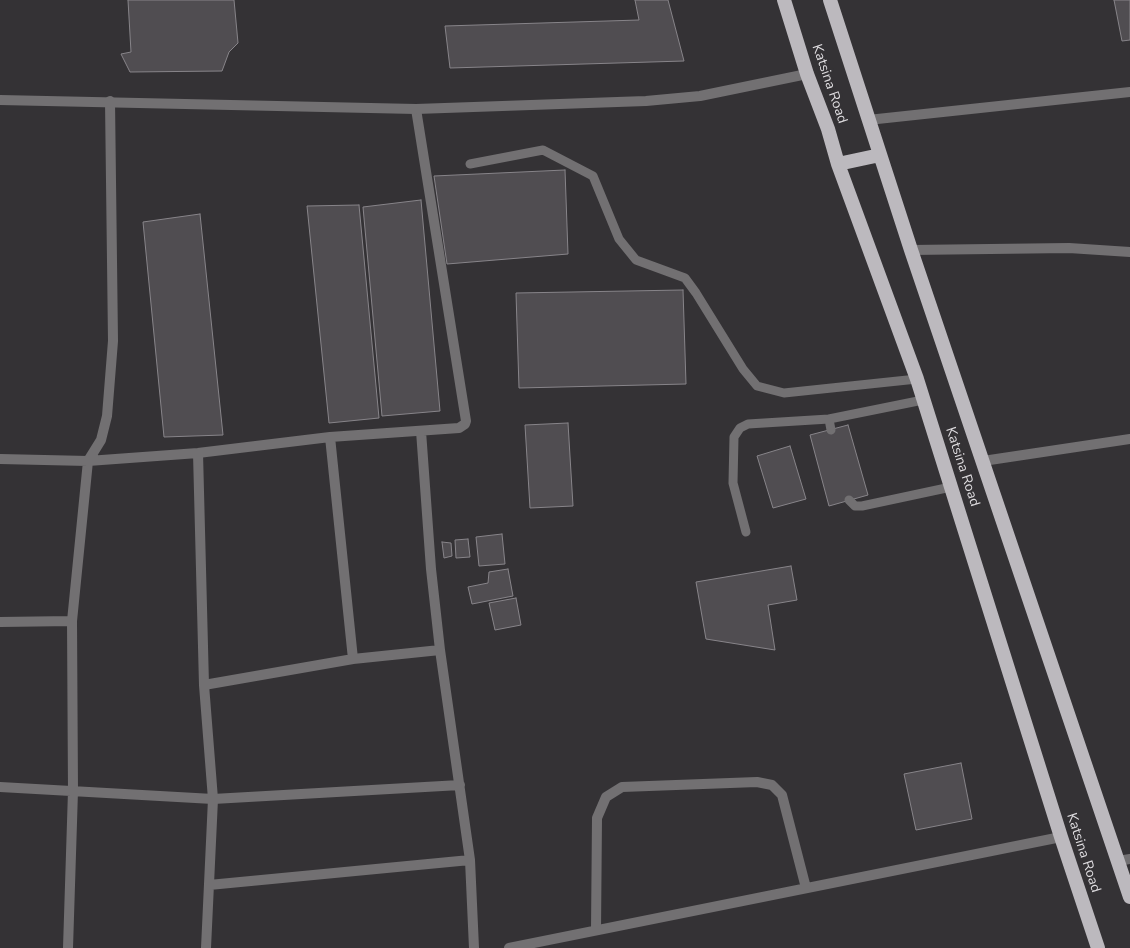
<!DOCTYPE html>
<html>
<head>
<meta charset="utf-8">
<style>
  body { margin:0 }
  canvas { display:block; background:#343235 }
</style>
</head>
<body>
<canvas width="1130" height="948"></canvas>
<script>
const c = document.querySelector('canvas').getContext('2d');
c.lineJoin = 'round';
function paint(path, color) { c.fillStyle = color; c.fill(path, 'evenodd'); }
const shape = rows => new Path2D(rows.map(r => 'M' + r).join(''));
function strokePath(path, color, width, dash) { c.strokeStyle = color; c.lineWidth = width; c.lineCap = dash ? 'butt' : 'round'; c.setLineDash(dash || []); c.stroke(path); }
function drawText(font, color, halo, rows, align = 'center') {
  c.font = font + ' "Nunito Sans",sans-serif'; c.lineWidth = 5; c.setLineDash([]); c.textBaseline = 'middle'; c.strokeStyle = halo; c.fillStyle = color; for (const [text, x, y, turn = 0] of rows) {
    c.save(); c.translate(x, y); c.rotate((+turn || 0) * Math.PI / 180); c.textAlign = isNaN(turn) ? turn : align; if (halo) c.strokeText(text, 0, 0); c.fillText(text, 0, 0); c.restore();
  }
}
const building = shape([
  [128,0,234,0,238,43,229,52,222,71,130,72,121,54,131,52,128,0],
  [635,0,668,0,684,61,450,68,445,26,639,20,635,0],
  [1114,0,1130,0,1130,40,1122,41,1114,0],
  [565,170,568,254,447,264,434,176,565,170],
  [421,200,440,411,382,416,363,207,421,200],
  [359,205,379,418,329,423,307,206,359,205],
  [200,214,223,435,164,437,143,222,200,214],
  [683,290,686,384,519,388,516,293,683,290],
  [568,423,573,506,530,508,525,425,568,423],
  [848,425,868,495,829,506,810,435,848,425],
  [790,446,806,499,773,508,757,456,790,446],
  [502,534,505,564,479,566,476,537,502,534],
  [468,539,470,557,456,558,455,540,468,539],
  [442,542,451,543,452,556,444,558,442,542],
  [791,566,797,600,768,605,775,650,706,639,696,582,791,566],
  [508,569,513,596,472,604,468,587,488,583,489,572,508,569],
  [516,598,521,625,495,630,489,603,516,598],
  [961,763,972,819,916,830,904,774,961,763]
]);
const service = shape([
  [470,164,543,150,593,176,619,239,636,260,685,278,696,293,743,369,757,386,784,393,917,379],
  [831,430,829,419,923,400],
  [849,500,855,506,862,506,951,487],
  [746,532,733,483,734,437,740,428,748,424,829,419]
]);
const minor = shape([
  [911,250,1069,248,1130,252],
  [421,431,431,569,440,650,470,860,474,948],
  [330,437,353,659],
  [198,453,204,685,213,799,206,948],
  [0,459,88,461,198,453,330,437,459,428,465,424,466,421,416,109],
  [983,461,1130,439],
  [0,622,72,621],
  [204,685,353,659,440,650],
  [0,787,213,799,460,785],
  [1118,861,1130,859],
  [209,885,470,860],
  [596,930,597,818,606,797,622,787,757,782,772,785,782,795,806,888],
  [68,948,73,791,72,621,88,461,101,440,107,416,113,341,110,101],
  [509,948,1061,837]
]);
const tertiary = shape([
  [0,100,416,109,646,101,700,96,807,74],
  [868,120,1130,92]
]);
const trunk = shape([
  [784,0,807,74,828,129,838,164,917,379,1061,837,1098,948],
  [830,0,911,250,1130,897],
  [838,164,880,155]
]);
const streetNames = [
  ["Katsina Road",829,84,71],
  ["Katsina Road",962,467,72],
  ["Katsina Road",1083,853,72]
];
paint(building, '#504d51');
strokePath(building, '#878489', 1);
strokePath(service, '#727072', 9);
strokePath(minor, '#727072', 10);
strokePath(tertiary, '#727072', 10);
strokePath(trunk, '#bcb9be', 14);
drawText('14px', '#dfdde0', '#343235', streetNames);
</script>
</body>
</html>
